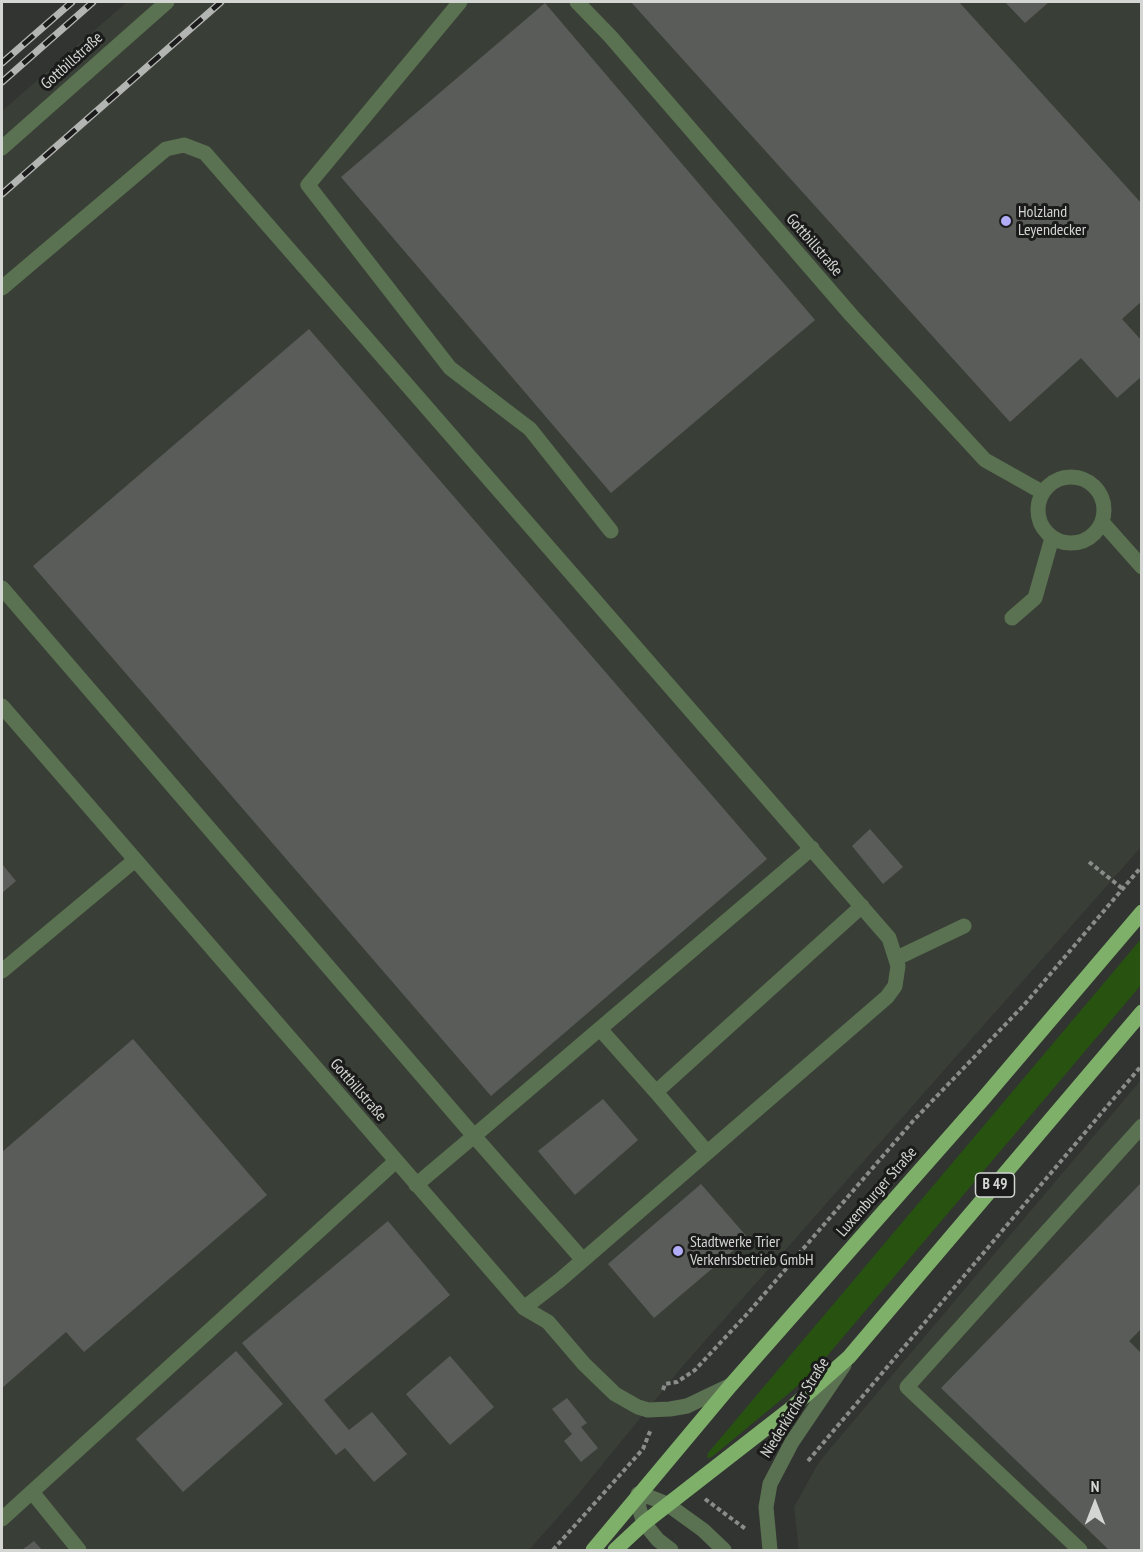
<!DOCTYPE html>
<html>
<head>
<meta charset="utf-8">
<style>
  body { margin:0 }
  #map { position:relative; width:1143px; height:1552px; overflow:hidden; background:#323431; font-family:"PT Sans Narrow",sans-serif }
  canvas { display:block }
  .frame { position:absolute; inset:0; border:3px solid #d4d6d4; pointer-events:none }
  .north { position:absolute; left:1065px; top:1474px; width:60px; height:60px; -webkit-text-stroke:4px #1a1b1a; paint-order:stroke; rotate:0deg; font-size:16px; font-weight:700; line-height:24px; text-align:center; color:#d4d6d4 }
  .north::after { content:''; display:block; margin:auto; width:21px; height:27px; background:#d4d6d4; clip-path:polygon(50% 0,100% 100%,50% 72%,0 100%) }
</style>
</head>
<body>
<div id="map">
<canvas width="1143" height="1552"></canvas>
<div class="frame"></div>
<div class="north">N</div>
</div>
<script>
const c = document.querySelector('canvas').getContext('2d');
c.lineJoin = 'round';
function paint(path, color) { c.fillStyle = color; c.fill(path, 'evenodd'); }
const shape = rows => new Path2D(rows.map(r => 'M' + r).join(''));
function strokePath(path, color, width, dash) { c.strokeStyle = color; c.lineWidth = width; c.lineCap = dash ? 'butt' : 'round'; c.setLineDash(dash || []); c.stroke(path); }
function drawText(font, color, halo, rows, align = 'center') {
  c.font = font + ' "PT Sans Narrow",sans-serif'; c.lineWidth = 6; c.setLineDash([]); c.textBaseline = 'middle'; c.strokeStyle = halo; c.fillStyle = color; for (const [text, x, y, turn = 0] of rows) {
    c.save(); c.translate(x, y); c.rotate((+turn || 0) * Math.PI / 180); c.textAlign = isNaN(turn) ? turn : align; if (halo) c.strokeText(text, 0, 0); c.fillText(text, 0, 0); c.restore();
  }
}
const built = shape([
  [127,2,1141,2,1141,847,682,1367,575,1498,529,1550,2,1550,2,111],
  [1141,1080,1141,1550,799,1550,794,1507,819,1462]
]);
const green = shape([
  [1141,939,1141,985,811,1375,712,1457,707,1458,708,1453]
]);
const building = shape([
  [631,2,959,2,1142,204,1142,301,1122,319,1142,341,1142,376,1117,398,1081,358,1010,422],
  [1005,2,1049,2,1025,23],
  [545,3,815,320,611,493,341,177],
  [309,329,767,859,491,1096,33,566],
  [870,829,903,867,883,884,852,846],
  [2,864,16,881,2,893],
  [133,1039,267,1195,84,1352,66,1332,2,1388,2,1152],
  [603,1099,638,1140,575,1195,538,1151],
  [1142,1182,1142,1328,1129,1341,1142,1354,1142,1550,1109,1550,941,1388],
  [701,1184,748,1238,654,1318,608,1264],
  [388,1221,450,1295,324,1400,349,1430,372,1412,407,1454,374,1482,345,1448,336,1455,242,1343],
  [236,1351,283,1404,183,1492,136,1439],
  [450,1356,494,1407,450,1445,406,1394],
  [567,1398,587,1423,581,1427,598,1448,581,1462,564,1441,572,1434,552,1409],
  [34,1541,42,1550,22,1550]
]);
const path = shape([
  [1089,862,1123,889],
  [663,1390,665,1384,677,1382,695,1370,748,1313,913,1121,1024,1005,1142,866],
  [808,1461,1142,1065],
  [705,1499,747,1530],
  [553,1550,643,1449,651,1429]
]);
const minor = shape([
  [460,2,308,185,450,368,530,429,611,531],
  [577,2,610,36,852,316,985,460,1042,492],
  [2,148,167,2],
  [2,288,166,149,184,145,205,153,889,938,898,966,895,986,887,997,560,1280,524,1308],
  '1038 510a33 33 0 1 1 66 0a33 33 0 1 1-66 0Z',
  [1102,522,1142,567],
  [2,588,474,1136,416,1185],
  [1012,618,1035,598,1052,538],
  [2,706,524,1308,548,1322,584,1364,615,1394,638,1407,648,1410,670,1409,687,1406,731,1385],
  [897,958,964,926],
  [2,971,135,860],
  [600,1029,656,1092],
  [707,1152,656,1092,862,906],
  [583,1260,474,1136,812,848],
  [32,1492,79,1550],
  [2,1519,396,1161],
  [671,1550,658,1540,644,1523,639,1508,638,1494,647,1496,667,1504,703,1530,724,1550],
  [770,1550,766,1507,770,1484,792,1442,844,1365],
  [1080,1550,907,1387,1142,1126]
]);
const major = shape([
  [593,1550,731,1385,983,1099,1142,912],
  [615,1550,644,1523,788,1411,849,1357,1142,1012]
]);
const rail = shape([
  [2,63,72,2],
  [2,82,93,2],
  [2,194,221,2]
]);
const markers = [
  [1006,221,6,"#b2adf9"],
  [678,1251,6,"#b2adf9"]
];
const shields = [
  [995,1185,39]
];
const shieldNames = [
  ["B 49",995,1185]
];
const streetNames = [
  ["Gottbillstraße",72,61,-42],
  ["Gottbillstraße",814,245,49],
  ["Gottbillstraße",358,1090,49],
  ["Luxemburger Straße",877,1192,-49],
  ["Niederkircher Straße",795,1408,-58]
];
const poiNames = [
  ["Holzland",1018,212],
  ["Leyendecker",1018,230],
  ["Stadtwerke Trier",690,1242],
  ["Verkehrsbetrieb GmbH",690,1260]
];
paint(built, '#393f37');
paint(green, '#275210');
paint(building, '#5a5c59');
strokePath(path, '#8a8c89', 4, [4.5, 3]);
strokePath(minor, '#5a7251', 15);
strokePath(major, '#7fb06a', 15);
strokePath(rail, '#b3b5b2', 7);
strokePath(rail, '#1a1b1a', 4.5, [14]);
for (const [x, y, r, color] of markers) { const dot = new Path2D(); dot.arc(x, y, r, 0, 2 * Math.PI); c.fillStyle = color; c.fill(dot); strokePath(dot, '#1a1b1a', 2); }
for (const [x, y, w] of shields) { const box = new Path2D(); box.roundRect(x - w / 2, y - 12, w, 24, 4.5); c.fillStyle = '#1a1b1a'; c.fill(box); strokePath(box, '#d4d6d4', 1.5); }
drawText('bold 15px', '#d4d6d4', null, shieldNames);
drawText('16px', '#d4d6d4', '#1a1b1a', streetNames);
drawText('16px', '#d4d6d4', '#1a1b1a', poiNames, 'left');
</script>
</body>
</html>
